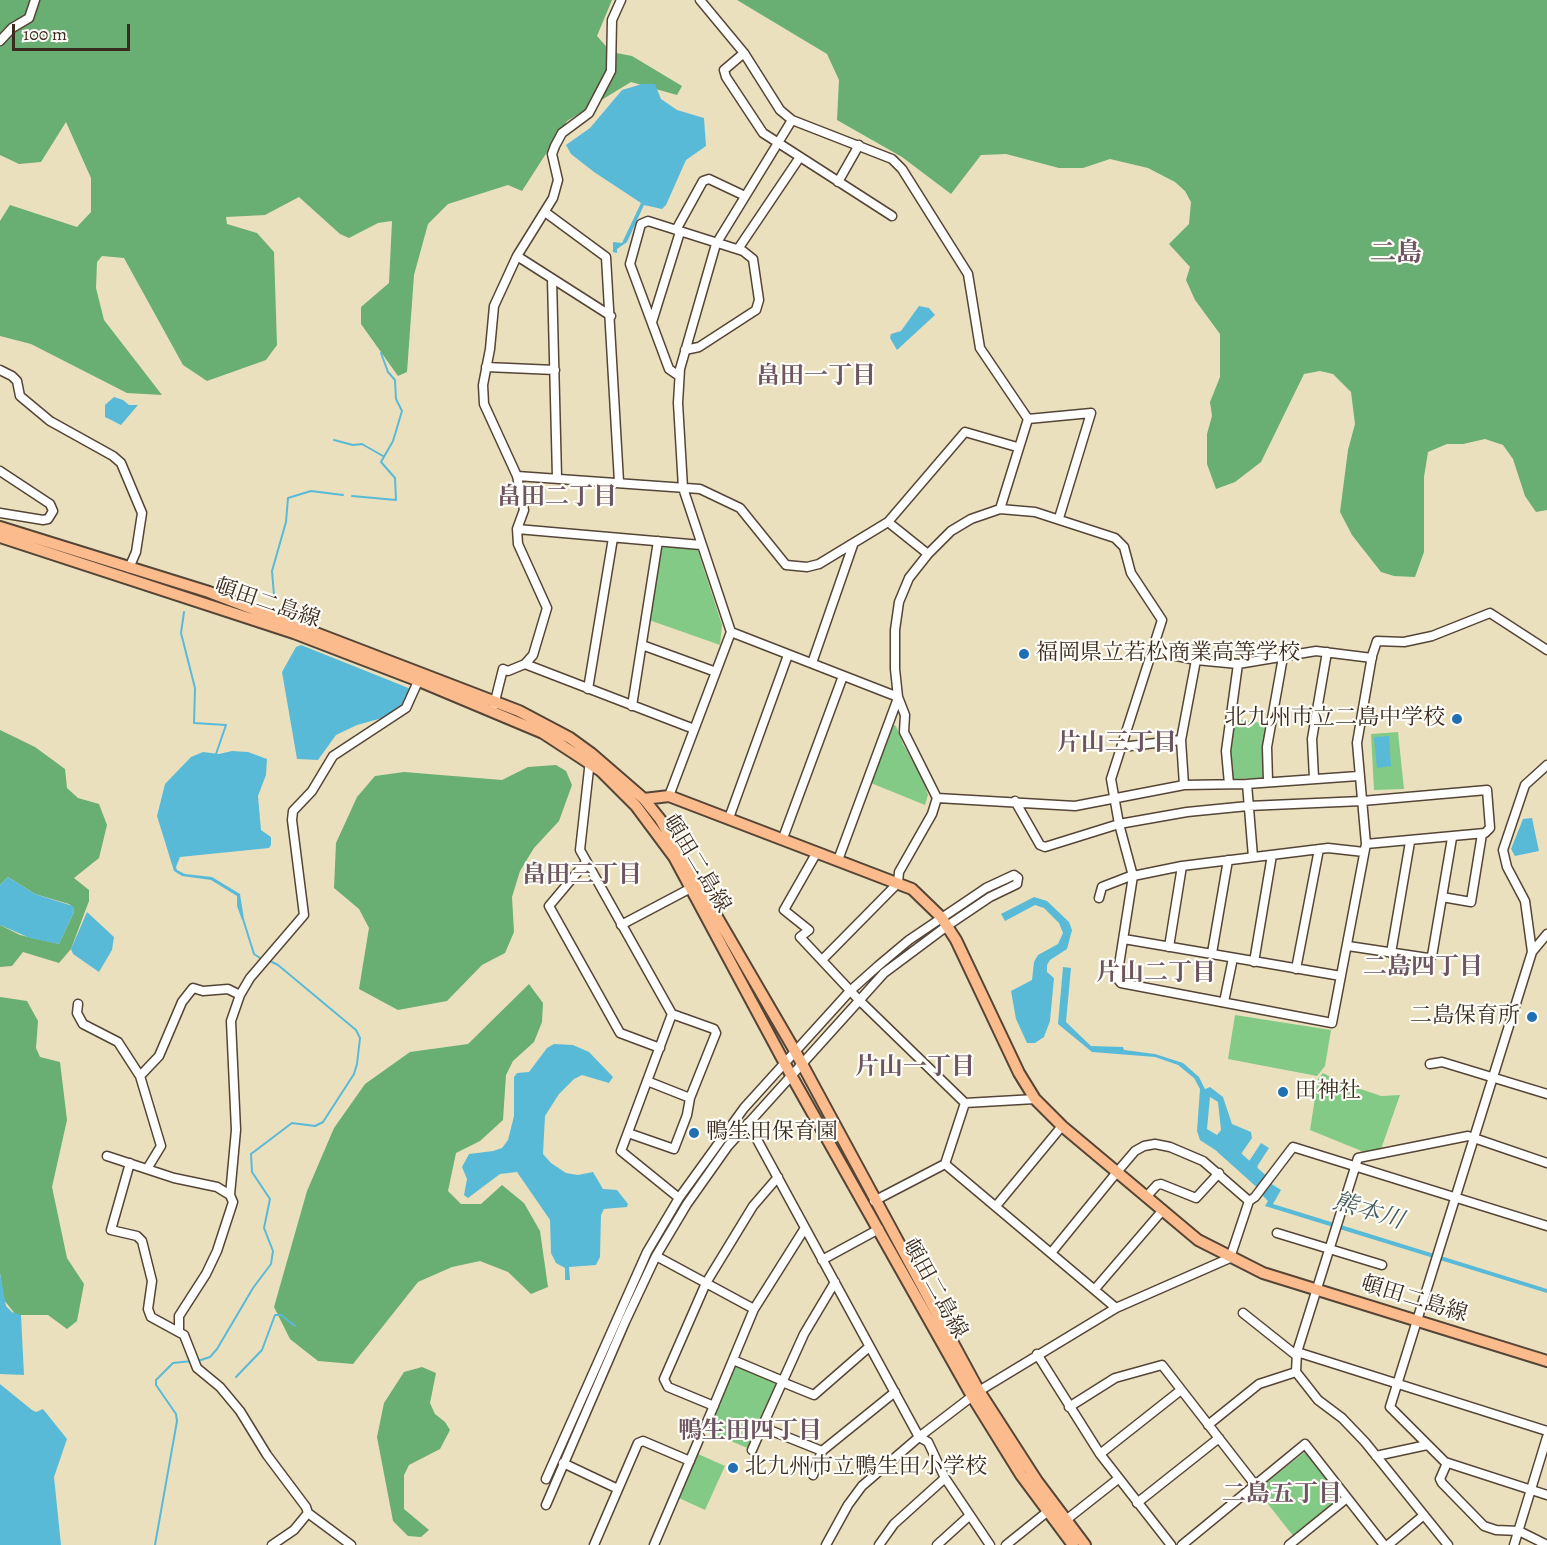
<!DOCTYPE html>
<html>
<head>
<meta charset="utf-8">
<style>
  body { margin:0 }
  #map { position:relative; width:1547px; height:1545px; overflow:hidden; background:#ebe0be; font-family:Alegreya,serif }
  canvas { display:block }
  .scale { position:absolute; left:12px; top:24px; width:118px; height:27px; box-sizing:border-box; border:3px solid #3b2a1e; border-top:0; padding-left:8px; font-size:18px; line-height:21px; white-space:nowrap; color:#3b2a1e; -webkit-text-stroke:4px #fdfcf7; paint-order:stroke }
</style>
</head>
<body>
<div id="map">
<canvas width="1547" height="1545"></canvas>
<div class="scale">100 m</div>
</div>
<script>
const c = document.querySelector('canvas').getContext('2d');
c.lineJoin = 'round';
function paint(path, color) { c.fillStyle = color; c.fill(path, 'evenodd'); }
const shape = rows => new Path2D(rows.map(r => 'M' + r).join(''));
function strokePath(path, color, width, dash) { c.strokeStyle = color; c.lineWidth = width; c.lineCap = dash ? 'butt' : 'round'; c.setLineDash(dash || []); c.stroke(path); }
function drawText(font, color, halo, rows, align = 'center') {
  c.font = font + ' Alegreya,"Noto Serif JP",serif'; c.lineWidth = 4.5; c.setLineDash([]); c.textBaseline = 'middle'; c.strokeStyle = halo; c.fillStyle = color; for (const [text, x, y, turn = 0] of rows) {
    c.save(); c.translate(x, y); c.rotate((+turn || 0) * Math.PI / 180); c.textAlign = isNaN(turn) ? turn : align; if (halo) c.strokeText(text, 0, 0); c.fillText(text, 0, 0); c.restore();
  }
}
const green = shape([
  [663,546,696,548,698,551,722,625,720,645,649,620,660,548],
  [1233,718,1267,724,1263,778,1234,779,1230,775,1229,748],
  [893,725,896,726,903,744,924,781,928,795,925,805,871,783],
  [1398,732,1404,789,1374,790,1371,734],
  [1235,1015,1331,1030,1325,1066,1317,1076,1228,1059],
  [1323,1073,1340,1082,1381,1096,1400,1095,1381,1149,1364,1152,1310,1130,1318,1079],
  [737,1366,776,1381,777,1385,750,1449,706,1431,733,1367],
  [1306,1451,1343,1498,1294,1537,1257,1490],
  [698,1454,725,1466,705,1510,679,1498]
]);
const forest = shape([
  [0,0,612,0,597,36,611,52,632,56,682,86,677,95,631,82,567,121,522,191,508,185,448,204,428,224,414,275,407,372,398,376,361,324,361,307,389,283,392,221,378,223,349,238,340,234,299,197,265,215,226,217,227,224,257,233,274,252,277,345,266,360,207,381,183,365,124,258,102,256,97,262,96,288,104,320,162,395,127,393,31,344,0,336,0,221,10,205,77,227,91,212,91,178,66,122,41,162,19,164,0,155],
  [737,0,1547,0,1547,510,1536,512,1525,496,1513,459,1503,445,1485,439,1463,444,1447,444,1428,452,1424,477,1424,552,1415,577,1394,576,1381,572,1352,535,1340,512,1348,450,1355,424,1351,392,1333,374,1320,371,1304,374,1261,462,1235,482,1216,489,1207,464,1207,434,1212,416,1210,402,1220,377,1220,334,1195,300,1186,280,1190,267,1169,244,1189,224,1191,202,1185,191,1175,182,1148,168,1110,159,1083,168,1059,168,1006,154,981,155,951,194,902,157,837,120,839,80,827,54],
  [0,730,35,747,65,769,67,788,78,798,99,804,107,825,99,858,74,878,89,890,89,901,71,949,59,963,23,952,12,966,0,967,0,925,20,935,59,944,74,912,73,907,69,904,35,894,8,877,0,885],
  [556,765,566,771,572,785,559,821,534,848,520,871,512,897,514,932,505,953,482,965,447,1001,398,1010,359,989,369,928,359,909,334,888,336,843,357,797,375,776,404,772,502,780,528,767],
  [529,984,543,1003,542,1022,534,1042,513,1061,506,1075,503,1120,480,1141,456,1153,448,1191,461,1204,481,1204,502,1185,524,1203,540,1231,548,1287,531,1294,508,1272,480,1261,452,1267,418,1282,353,1364,318,1361,290,1339,274,1307,307,1191,334,1128,365,1084,410,1052,468,1044],
  [0,997,27,1001,38,1021,36,1048,40,1057,60,1062,67,1120,52,1187,67,1258,84,1284,77,1321,67,1329,48,1315,16,1315,4,1300,0,1273],
  [422,1367,436,1373,430,1403,435,1414,445,1422,450,1430,440,1449,409,1465,404,1475,404,1509,429,1530,421,1537,408,1536,393,1521,377,1437,384,1403,404,1372]
]);
const water = shape([
  [642,84,655,84,661,99,677,110,704,118,706,146,686,160,666,205,662,209,644,205,627,242,617,249,617,253,613,252,613,242,622,243,641,203,594,172,571,154,566,145,590,128,622,90],
  [919,306,929,308,935,315,897,350,890,338,891,334,901,331],
  [114,397,123,400,129,405,138,405,121,425,105,417,105,405],
  [301,645,411,689,404,706,393,715,357,725,336,735,318,760,297,759,282,672,296,647],
  [1389,736,1391,766,1377,768,1374,737],
  [232,751,248,752,267,759,266,775,258,796,261,830,271,837,271,845,269,848,180,857,176,867,177,870,185,874,212,877,240,894,244,919,242,920,237,906,237,896,211,880,182,876,174,871,157,816,165,784,191,757,203,752,219,754],
  [1532,818,1539,851,1515,856,1511,849,1523,819],
  [8,877,35,894,73,906,74,912,59,944,30,938,0,925,0,885],
  [1034,897,1047,901,1069,922,1072,930,1067,949,1050,960,1047,965,1047,972,1054,978,1050,1021,1044,1037,1035,1043,1027,1043,1016,1019,1011,991,1032,980,1034,962,1038,955,1058,944,1063,933,1059,923,1044,908,1035,905,1005,921,1001,914],
  [87,912,114,937,112,950,99,972,73,954,71,949],
  [1063,967,1071,968,1066,1022,1091,1046,1123,1047,1124,1050,1155,1054,1183,1063,1199,1077,1205,1089,1210,1087,1223,1097,1232,1124,1251,1132,1252,1138,1237,1160,1232,1161,1200,1140,1197,1131,1200,1089,1194,1078,1178,1065,1155,1057,1092,1052,1058,1024],
  [1210,1097,1218,1102,1221,1130,1217,1135,1207,1129],
  [554,1044,573,1045,589,1052,613,1077,609,1083,582,1075,574,1079,559,1094,545,1116,543,1154,551,1163,566,1173,578,1175,593,1172,603,1189,617,1190,628,1204,627,1207,604,1209,601,1215,600,1257,596,1265,569,1267,570,1280,565,1280,565,1268,556,1263,551,1253,550,1220,517,1172,500,1174,468,1198,464,1195,467,1179,462,1167,469,1154,493,1151,502,1148,508,1140,514,1116,514,1077,517,1073,529,1072,547,1048],
  [1261,1143,1269,1148,1258,1165,1256,1174,1281,1190,1273,1204,1547,1289,1547,1293,1265,1206,1268,1201,1263,1196,1265,1188,1242,1172],
  [0,1273,6,1306,12,1312,21,1315,24,1375,0,1374],
  [0,1384,32,1410,36,1412,43,1409,67,1439,54,1477,61,1545,0,1545]
]);
const stream = shape([
  [334,440,353,445,362,444,383,456],
  [352,496,396,500,395,478,381,462,393,441,402,411,396,399,395,380,388,372,381,353],
  [274,595,272,571,286,522,288,498,311,491,343,495],
  [184,612,181,633,195,688,194,723,226,725,216,754],
  [243,919,254,954,260,958],
  [198,1361,210,1357,217,1349,253,1288,271,1264,273,1251,264,1228,270,1199,252,1172,251,1154,292,1123,315,1126,323,1122,354,1074,357,1064,360,1038,356,1030,278,965,270,961],
  [236,1377,262,1350,275,1315,281,1315,295,1326],
  [155,1545,177,1421,176,1414,156,1385,156,1380,173,1363,192,1361]
]);
const river = shape([
  [1223,1147,1261,1181]
]);
const minor = shape([
  [700,0,744,53,780,110,792,120,892,159,902,169,968,274,980,348,1028,419],
  [0,41,12,28,29,18,35,0],
  [744,53,724,70,726,77,763,133,892,216],
  [838,182,859,145],
  [545,212,606,257,619,482],
  [676,230,703,181,709,179,745,196],
  [738,249,800,157],
  [517,256,611,316],
  [552,279,557,477],
  [652,322,680,232],
  [486,367,555,370],
  [0,370,12,376,17,381,20,396,50,421,113,456,121,463,142,513,136,552,129,568],
  [679,376,669,369,630,264,641,224,648,221,743,251,753,259,759,300,756,310,699,347,685,350],
  [1028,419,1091,413,1059,518],
  [0,471,50,504,53,511,48,519,43,520,0,513],
  [517,476,700,489,740,508,786,565,807,567,819,564,888,522,965,432,1017,447],
  [1000,509,1028,419],
  [888,522,928,554],
  [517,529,701,545],
  [731,632,898,697],
  [642,645,716,672],
  [1153,651,1196,660,1238,664,1316,651,1372,658],
  [812,663,853,545],
  [525,664,694,729],
  [588,689,613,538],
  [494,705,503,669,508,671,525,664,533,655,547,608,518,544,517,529,524,510,517,476,484,404,483,385,490,349,494,306,517,256,553,198,558,180,552,154,555,146,562,133,589,113,611,71,612,20,621,0],
  [632,706,658,541],
  [1122,747,1181,740],
  [590,760,580,850,672,1014,621,1151,679,1198],
  [1314,778,1312,739,1327,652],
  [1268,781,1267,747,1283,657],
  [1229,784,1226,751,1238,664],
  [1247,784,1253,857],
  [1184,785,1181,740,1196,660],
  [669,796,731,632,683,488,678,403,680,369,716,244,792,120],
  [937,798,1075,806,1184,785,1247,784,1358,776],
  [1015,801,1040,845,1045,847,1119,824,1187,812,1248,806,1362,801,1487,790,1490,828,1485,833,1366,844],
  [729,818,788,655],
  [783,838,843,676],
  [817,852,784,910,809,930,800,937,859,1000,965,1103,1035,1099],
  [838,860,898,698],
  [586,862,549,906,620,1033,660,1048],
  [1133,876,1182,866,1328,848,1364,852],
  [1442,897,1471,902,1482,834],
  [1099,898,1102,887,1133,875],
  [621,925,691,888],
  [1547,934,1532,952,1390,1407,1445,1462,1547,1495],
  [1124,939,1341,976],
  [1348,946,1428,958,1432,956,1452,838],
  [1169,947,1182,866],
  [1532,952,1525,901,1507,867,1503,850,1525,785,1547,765],
  [1212,953,1228,860],
  [1391,953,1410,842],
  [823,959,898,883,899,872,932,814,937,798,904,732,905,715,898,697,895,669,895,630,899,602,909,578,928,554,951,531,971,519,1000,509,1035,512,1115,538,1124,547,1131,573,1162,620,1111,779,1119,824,1133,876,1117,978,1121,983,1332,1023,1366,844,1357,743,1372,656,1377,641,1404,642,1432,636,1490,613,1547,650],
  [1254,962,1272,855],
  [1296,969,1319,849],
  [1224,1002,1233,958],
  [78,1004,77,1013,83,1024,118,1042,140,1076],
  [1430,1064,1442,1062,1547,1094],
  [647,1081,690,1098,716,1033,714,1029,672,1014],
  [748,1123,919,1437,928,1442,945,1478,990,1545],
  [628,1133,674,1149,687,1115,690,1098],
  [107,1156,174,1178,217,1187,230,1195],
  [130,1163,111,1230,137,1236,142,1241,152,1281,148,1309,151,1317,184,1335,197,1368,220,1387,240,1411,267,1455,306,1507,308,1513,351,1545],
  [945,1164,1116,1308],
  [147,1169,161,1146,140,1076,159,1056,182,1002,193,988,203,991,228,989,240,995],
  [1146,1197,1157,1185,1161,1184,1196,1198,1219,1173],
  [874,1201,945,1164,965,1103],
  [996,1206,1062,1126],
  [1277,1233,1382,1265],
  [1051,1253,1117,1172,1135,1151,1144,1146,1155,1144,1170,1147,1203,1161,1249,1201],
  [656,1256,754,1309],
  [822,1260,879,1229],
  [835,1282,804,1334,762,1427,822,1451,895,1392],
  [1095,1289,1162,1211],
  [1243,1313,1297,1356],
  [179,1330,179,1316,206,1274,217,1251,233,1202,230,1195,236,1130,231,1021,240,995,250,978,304,915,292,820,293,811,312,791,333,756,406,708,420,677],
  [1297,1352,1547,1431],
  [1037,1354,1100,1454,1171,1545],
  [733,1360,783,1381],
  [782,1382,814,1395,869,1347],
  [714,1406,668,1387,664,1379,706,1283,753,1206,778,1177],
  [1069,1407,1115,1378,1162,1365,1256,1486],
  [1208,1425,1259,1384,1296,1372],
  [705,1427,754,1309,805,1228],
  [752,1450,762,1427],
  [1100,1454,1181,1390],
  [1376,1456,1427,1445],
  [563,1463,618,1489],
  [1447,1463,1440,1479,1442,1483,1484,1526,1496,1530,1519,1531,1547,1545],
  [813,1475,822,1451],
  [1137,1503,1219,1438],
  [546,1505,625,1322,656,1256,687,1204,728,1146,884,973,947,926,990,897,1017,884,1018,878,1014,875,986,888,909,940,878,966,850,991,744,1108,679,1198,647,1252,546,1479],
  [1066,1520,1118,1479],
  [272,1545,294,1530,308,1513],
  [594,1545,638,1443,643,1441,690,1461],
  [654,1545,700,1437],
  [826,1545,848,1505,862,1486,919,1437,979,1391,1116,1308,1230,1258,1249,1201,1255,1197,1293,1147,1547,1226],
  [879,1545,894,1524,945,1478],
  [937,1545,969,1516],
  [1006,1545,1047,1512],
  [1182,1545,1305,1444,1384,1545],
  [1289,1545,1347,1498],
  [1388,1545,1424,1515],
  [1448,1545,1365,1442,1342,1418,1318,1400,1296,1372,1297,1352,1358,1158,1468,1136,1547,1163],
  [1514,1545,1547,1437]
]);
const major = shape([
  [0,527,209,592,519,711,570,738,592,754,644,799,660,819,795,1051,979,1391,1037,1481,1085,1545],
  [0,537,294,633,419,681,543,733,601,771,636,806,674,857,791,1075,972,1396,1021,1475,1073,1545],
  [644,799,669,796,912,889,941,917,956,940,1019,1073,1035,1099,1062,1126,1198,1240,1263,1273,1547,1361]
]);
const markers = [
  [1024,654,6,"#1f6fb2"],
  [1457,719,6,"#1f6fb2"],
  [1532,1017,6,"#1f6fb2"],
  [1283,1092,6,"#1f6fb2"],
  [694,1133,6,"#1f6fb2"],
  [733,1468,6,"#1f6fb2"]
];
const streetNames = [
  ["頓田二島線",267,604,19],
  ["頓田二島線",696,864,59],
  ["頓田二島線",934,1289,61],
  ["頓田二島線",1414,1300,17]
];
const poiNames = [
  ["福岡県立若松商業高等学校",1036,654],
  ["北九州市立二島中学校",1445,719,"right"],
  ["二島保育所",1520,1017,"right"],
  ["田神社",1295,1092],
  ["鴨生田保育園",706,1133],
  ["北九州市立鴨生田小学校",745,1468]
];
const neighbourhoodNames = [
  ["畠田一丁目",816,377],
  ["畠田二丁目",557,498],
  ["片山三丁目",1117,744],
  ["畠田三丁目",582,876],
  ["二島四丁目",1423,968],
  ["片山二丁目",1156,974],
  ["片山一丁目",915,1068],
  ["鴨生田四丁目",750,1432],
  ["二島五丁目",1282,1495]
];
const waterNames = [
  ["熊本川",1368,1212,17]
];
const quarterNames = [
  ["二島",1396,255]
];
paint(green, '#82ca85');
paint(forest, '#69ae72');
paint(water, '#59bad8');
strokePath(stream, '#59bad8', 2);
strokePath(river, '#59bad8', 15);
strokePath(minor, '#554536', 11);
strokePath(major, '#554536', 14);
strokePath(minor, '#fff', 8);
strokePath(major, '#fbbb8c', 10);
for (const [x, y, r, color] of markers) { const dot = new Path2D(); dot.arc(x, y, r, 0, 2 * Math.PI); c.fillStyle = color; c.fill(dot); strokePath(dot, '#fdfcf7', 2); }
drawText('22px', '#3b2a1e', '#fdfcf7', streetNames);
drawText('22px', '#3b2a1e', '#fdfcf7', poiNames, 'left');
drawText('bold 24px', '#6d5461', '#fdfcf7', neighbourhoodNames);
drawText('italic 24px', '#465c5f', '#fdfcf7', waterNames);
drawText('bold 26px', '#6d5461', '#fdfcf7', quarterNames);
</script>
</body>
</html>
